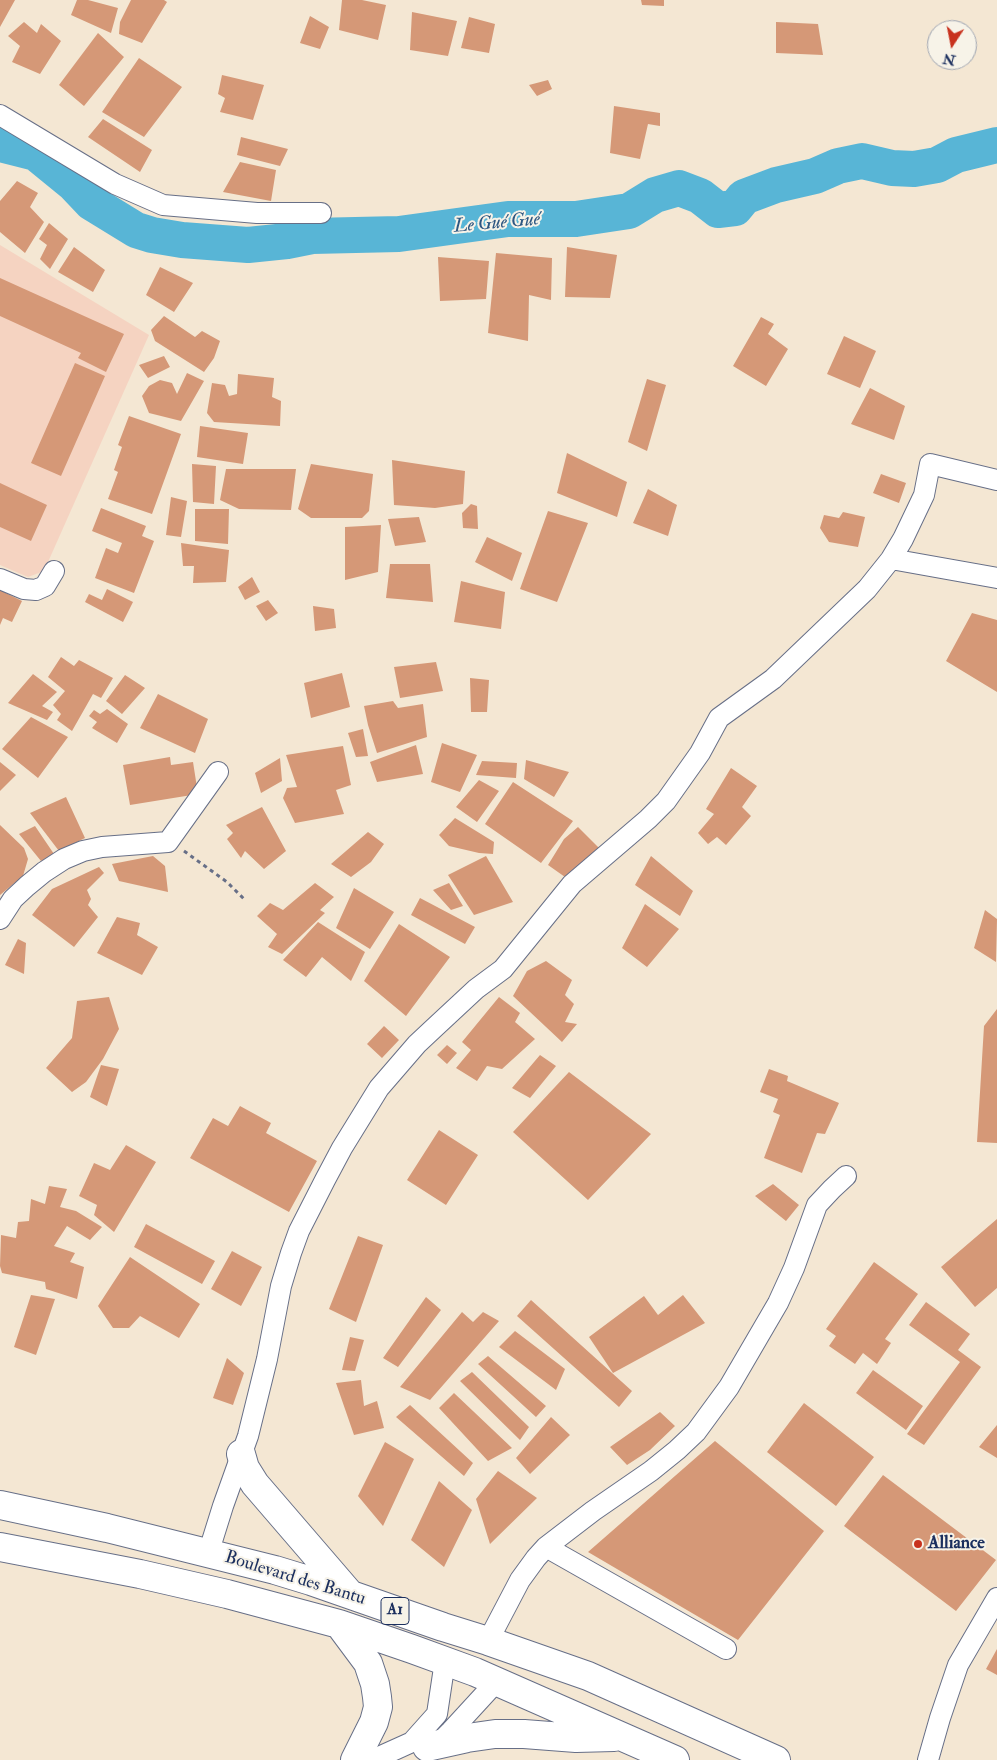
<!DOCTYPE html>
<html>
<head>
<meta charset="utf-8">
<style>
  body { margin:0 }
  #map { position:relative; width:997px; height:1760px; overflow:hidden; background:#f4e7d3; font-family:"IM FELL Double Pica",serif }
  canvas { display:block }
  .north { position:absolute; left:927px; top:20px; width:50px; height:50px; box-sizing:border-box; background:#f7f3e8; border:1px solid #9fa5b1; border-radius:50%; rotate:191deg; font-size:14px; font-weight:700; line-height:20px; text-align:center; color:#1b2f5e }
  .north::after { content:''; display:block; margin:auto; width:18px; height:22px; background:#c8321e; clip-path:polygon(50% 0,100% 100%,50% 72%,0 100%) }
</style>
</head>
<body>
<div id="map">
<canvas width="997" height="1760"></canvas>
<div class="north">N</div>
</div>
<script>
const c = document.querySelector('canvas').getContext('2d');
c.lineJoin = 'round';
function paint(path, color) { c.fillStyle = color; c.fill(path, 'evenodd'); }
const shape = rows => new Path2D(rows.map(r => 'M' + r).join(''));
function strokePath(path, color, width, dash) { c.strokeStyle = color; c.lineWidth = width; c.lineCap = dash ? 'butt' : 'round'; c.setLineDash(dash || []); c.stroke(path); }
function drawText(font, color, halo, rows, align = 'center') {
  c.font = font + ' "IM FELL Double Pica",serif'; c.lineWidth = 4; c.setLineDash([]); c.textBaseline = 'middle'; c.strokeStyle = halo; c.fillStyle = color; for (const [text, x, y, turn = 0] of rows) {
    c.save(); c.translate(x, y); c.rotate((+turn || 0) * Math.PI / 180); c.textAlign = isNaN(turn) ? turn : align; if (halo) c.strokeText(text, 0, 0); c.fillText(text, 0, 0); c.restore();
  }
}
const built = shape([
  [0,245,149,335,44,571,28,577,0,565]
]);
const river = shape([
  [0,144,36,153,74,184,92,203,136,230,152,235,182,240,248,245,287,241,312,236,399,234,508,219,576,219,629,211,655,195,679,188,700,196,718,210,735,208,744,197,776,185,815,176,838,166,862,161,892,168,914,169,937,165,956,155,997,145]
]);
const building = shape([
  [0,0,15,0,0,27],
  [77,0,88,0,118,8,111,33,71,15],
  [131,0,164,0,167,2,142,43,119,34,120,22],
  [342,0,362,0,386,5,378,40,339,30],
  [641,0,664,0,664,6,642,5],
  [412,12,457,21,448,56,410,50],
  [310,16,329,27,320,49,300,43],
  [469,17,495,24,489,53,461,48],
  [24,22,37,33,41,24,61,41,40,74,12,62,20,46,8,36],
  [776,22,818,24,823,55,776,53],
  [98,33,124,57,84,106,59,85],
  [139,58,182,87,144,137,102,112],
  [222,75,264,85,253,120,220,112,225,98,218,94],
  [548,80,552,89,537,96,529,85],
  [614,106,660,113,660,126,648,124,640,159,610,153],
  [103,119,152,150,140,172,88,137],
  [241,137,288,149,280,166,237,155],
  [240,162,276,170,271,201,223,192],
  [17,181,38,193,30,207,44,222,25,253,0,232,0,201],
  [49,223,68,239,50,269,40,259,47,245,39,239],
  [74,247,105,270,93,292,58,272],
  [567,247,617,255,610,298,565,297],
  [496,253,552,258,551,300,529,295,528,341,488,333],
  [438,257,489,261,486,299,440,301],
  [160,267,193,283,174,312,146,295],
  [0,278,124,334,106,372,78,358,81,353,0,316],
  [164,316,195,337,202,331,220,341,214,358,204,372,155,341,151,330],
  [761,317,774,324,768,334,788,349,766,386,733,366],
  [844,336,876,351,860,388,827,374],
  [164,356,170,367,148,378,139,365],
  [75,363,105,376,61,476,31,463],
  [187,373,204,381,181,421,149,413,142,396,149,386,160,380,172,383,177,394],
  [238,374,274,378,272,397,281,401,280,426,214,422,207,413,212,383,225,385,229,396,237,394],
  [647,379,666,385,647,451,628,442],
  [870,388,905,406,894,440,851,424],
  [129,416,181,434,152,514,108,499,118,472,114,470,122,447,118,445],
  [200,426,248,433,243,464,197,457],
  [567,453,627,482,617,517,557,493],
  [392,460,465,471,463,504,435,508,394,505],
  [192,464,216,466,214,504,193,502],
  [311,464,373,474,369,511,362,518,311,518,298,509],
  [226,469,296,469,291,510,239,509,220,500],
  [881,474,906,483,899,503,873,493],
  [0,483,47,505,31,541,0,527],
  [648,489,677,505,668,536,633,523],
  [171,497,187,501,181,537,166,535],
  [471,504,477,506,478,529,463,528,462,513],
  [101,508,146,526,142,536,154,541,134,593,95,578,106,548,118,553,122,543,92,531],
  [195,509,229,509,228,544,195,541],
  [548,511,588,523,557,602,520,589],
  [843,512,865,517,858,547,829,542,820,528,824,515,839,518],
  [419,517,426,542,395,546,388,519],
  [381,525,378,572,345,580,345,527],
  [487,537,522,553,512,581,475,562],
  [181,543,229,550,226,582,193,583,194,566,183,566],
  [390,564,430,564,433,602,386,598],
  [252,577,260,592,245,600,238,587],
  [461,581,505,592,501,629,454,622],
  [107,589,133,602,123,622,85,602,89,594,102,600],
  [0,590,22,601,12,622,3,618,0,625],
  [268,600,278,613,266,621,256,606],
  [313,606,334,609,336,628,315,631],
  [972,613,997,620,997,692,946,661],
  [61,657,74,666,79,660,113,678,101,698,93,694,72,731,57,720,61,714,53,705,65,691,48,677],
  [436,662,443,691,400,698,394,667],
  [342,673,350,707,311,718,304,683],
  [33,674,57,692,42,706,53,712,47,720,8,703],
  [125,675,145,688,122,714,106,701],
  [470,678,489,680,487,712,471,712],
  [158,694,208,719,195,753,140,728],
  [393,701,398,708,423,704,427,737,377,753,368,725,364,706],
  [107,709,128,724,117,743,92,728,97,722,89,716,94,710,100,714],
  [31,717,68,737,38,778,2,749],
  [363,729,368,756,356,757,348,733],
  [442,743,477,755,460,792,431,782],
  [416,745,423,774,377,782,370,762],
  [343,746,351,785,336,790,344,814,295,823,283,798,287,788,297,787,286,755],
  [170,757,171,765,193,762,198,794,130,805,123,765],
  [280,758,282,781,261,793,255,773],
  [526,760,569,772,554,797,524,779],
  [482,761,517,763,516,778,476,775],
  [0,762,16,775,0,791],
  [731,768,757,786,742,807,751,816,726,845,717,837,708,844,698,833,714,814,706,809],
  [479,780,499,791,477,822,456,807],
  [513,782,573,821,541,863,485,824],
  [66,797,85,838,59,851,30,813],
  [262,807,286,851,264,869,245,851,241,858,227,839,233,833,226,825],
  [455,818,494,842,493,854,479,853,449,846,439,835],
  [0,825,24,848,28,859,23,876,0,895],
  [35,826,54,854,41,861,19,834],
  [578,827,600,849,565,877,548,865,564,839],
  [368,832,384,844,371,862,351,877,331,864],
  [153,856,165,866,168,892,119,881,112,864],
  [486,856,513,902,474,915,448,875],
  [651,856,693,891,680,916,635,885],
  [99,867,104,873,87,890,91,899,88,905,98,917,74,947,32,915,52,889],
  [315,883,334,897,320,910,325,913,282,954,268,947,277,934,257,916,270,903,283,910],
  [449,883,463,906,451,910,433,890],
  [354,888,394,912,370,949,336,928],
  [420,898,475,927,465,944,411,915],
  [645,904,679,929,647,967,622,948],
  [985,910,997,919,996,962,974,948],
  [117,917,140,923,137,935,158,947,142,975,97,953],
  [318,922,365,952,351,981,322,957,306,977,283,960],
  [399,924,450,957,406,1016,364,981],
  [18,939,26,943,24,974,5,965],
  [546,961,572,980,565,995,574,1004,565,1022,577,1024,562,1042,513,996,527,971],
  [109,997,119,1029,103,1059,86,1082,72,1092,46,1068,72,1038,77,1001],
  [499,997,520,1013,515,1022,535,1039,502,1069,487,1066,477,1081,456,1068,471,1050,462,1042],
  [997,1009,997,1143,977,1142,984,1026],
  [384,1026,399,1040,382,1058,367,1044],
  [447,1045,457,1053,447,1064,437,1055],
  [540,1055,556,1066,530,1098,512,1088],
  [101,1065,119,1069,107,1106,90,1097],
  [769,1069,788,1076,787,1081,839,1103,825,1134,817,1133,802,1173,764,1158,780,1115,773,1112,778,1099,760,1092],
  [569,1072,651,1134,588,1200,513,1132],
  [240,1106,271,1123,266,1133,317,1161,289,1212,190,1158,213,1118,228,1126],
  [439,1130,478,1155,446,1205,407,1180],
  [126,1145,156,1162,114,1232,94,1215,97,1205,79,1196,94,1163,110,1170],
  [773,1184,799,1205,786,1221,755,1196],
  [49,1186,67,1189,60,1207,76,1211,102,1227,90,1240,67,1226,54,1246,75,1253,70,1262,84,1267,77,1299,46,1289,45,1282,2,1273,0,1266,1,1235,16,1238,18,1222,29,1221,31,1199,45,1204],
  [997,1219,997,1288,975,1307,941,1267],
  [146,1224,215,1261,202,1284,134,1247],
  [358,1236,383,1245,356,1322,329,1309],
  [232,1251,262,1267,241,1306,211,1289],
  [130,1257,200,1304,179,1338,140,1316,129,1328,113,1328,98,1306],
  [874,1262,918,1294,885,1339,891,1343,877,1364,863,1353,855,1364,829,1346,836,1336,826,1329],
  [31,1295,55,1299,36,1355,14,1347],
  [683,1295,705,1323,613,1373,589,1337,644,1296,658,1315],
  [426,1297,441,1310,398,1367,383,1358],
  [531,1300,632,1391,619,1407,517,1316],
  [926,1302,970,1334,958,1350,981,1367,924,1445,907,1434,960,1362,909,1325],
  [462,1312,473,1322,483,1312,499,1321,430,1400,400,1387],
  [515,1331,565,1369,556,1390,499,1347],
  [350,1337,364,1340,355,1371,342,1370],
  [488,1356,546,1406,536,1417,478,1364],
  [227,1358,244,1373,233,1405,213,1398],
  [873,1370,923,1406,906,1430,856,1393],
  [472,1372,529,1427,520,1440,460,1381],
  [361,1380,364,1406,377,1401,384,1428,354,1435,336,1383],
  [454,1393,512,1448,488,1461,439,1408],
  [804,1403,874,1457,836,1506,767,1452],
  [410,1405,473,1463,464,1476,396,1417],
  [660,1412,675,1426,650,1450,627,1465,610,1447],
  [551,1417,570,1435,530,1474,516,1458],
  [997,1425,997,1458,979,1447],
  [715,1441,824,1531,738,1640,588,1552],
  [385,1442,414,1459,383,1526,358,1496],
  [498,1471,537,1498,490,1544,476,1499],
  [883,1475,996,1560,956,1611,844,1526],
  [439,1481,472,1510,444,1567,411,1540],
  [997,1649,997,1675,986,1669]
]);
const path = shape([
  [184,851,227,882,245,900]
]);
const minor = shape([
  [0,115,115,184,163,205,257,213,321,213],
  [891,559,997,578],
  [0,579,24,589,36,590,45,586,54,571],
  [0,919,13,899,27,886,44,872,64,859,83,851,102,847,168,842,218,772],
  [546,1547,726,1649],
  [208,1554,223,1506,248,1436,267,1359,281,1286,291,1253,299,1231,325,1180,342,1148,379,1088,417,1044,433,1029,476,989,503,969,572,884,648,819,666,801,700,753,719,718,773,679,867,589,891,559,903,539,924,495,930,464,997,480],
  [488,1641,520,1580,536,1558,546,1547,593,1511,651,1471,677,1450,696,1432,729,1387,778,1303,794,1268,817,1205,832,1189,846,1176],
  [435,1743,442,1740,451,1731,496,1682],
  [372,1760,412,1742,437,1714,445,1661],
  [928,1760,940,1718,958,1665,997,1598]
]);
const highway = shape([
  [241,1454,245,1468,255,1484,348,1592],
  [0,1505,107,1528,275,1570,311,1581,443,1627,488,1641,588,1676,776,1760],
  [0,1547,140,1574,227,1594,339,1624,412,1649,475,1672,675,1760],
  [339,1624,368,1663,375,1684,377,1697,378,1707,374,1722,355,1760],
  [427,1747,467,1738,495,1734,524,1734,576,1738,614,1737]
]);
const markers = [
  [918,1544,5,"#c8321e"]
];
const shields = [
  [395,1611,28]
];
const shieldNames = [
  ["A1",395,1611]
];
const poiNames = [
  ["Alliance",928,1544]
];
const streetNames = [
  ["Boulevard des Bantu",295,1579,17]
];
const waterNames = [
  ["Le Gué Gué",497,224,-5]
];
paint(built, '#f5d3c1');
strokePath(river, '#58b5d6', 36);
paint(building, '#d59877');
strokePath(minor, '#676f87', 22);
strokePath(highway, '#676f87', 30);
strokePath(path, '#676f87', 3, [4, 4]);
strokePath(minor, '#fff', 20);
strokePath(highway, '#fff', 28);
for (const [x, y, r, color] of markers) { const dot = new Path2D(); dot.arc(x, y, r, 0, 2 * Math.PI); c.fillStyle = color; c.fill(dot); strokePath(dot, '#f7f3e8', 2); }
for (const [x, y, w] of shields) { const box = new Path2D(); box.roundRect(x - w / 2, y - 13.5, w, 27, 4); c.fillStyle = '#f7f3e8'; c.fill(box); strokePath(box, '#1b2f5e', 1); }
drawText('bold 16px', '#1b2f5e', null, shieldNames);
drawText('bold 18px', '#1b2f5e', '#f7f3e8', poiNames, 'left');
drawText('18px', '#1b2f5e', '#f7f3e8', streetNames);
drawText('italic 19px', '#2d5782', '#f7f3e8', waterNames);
</script>
</body>
</html>
